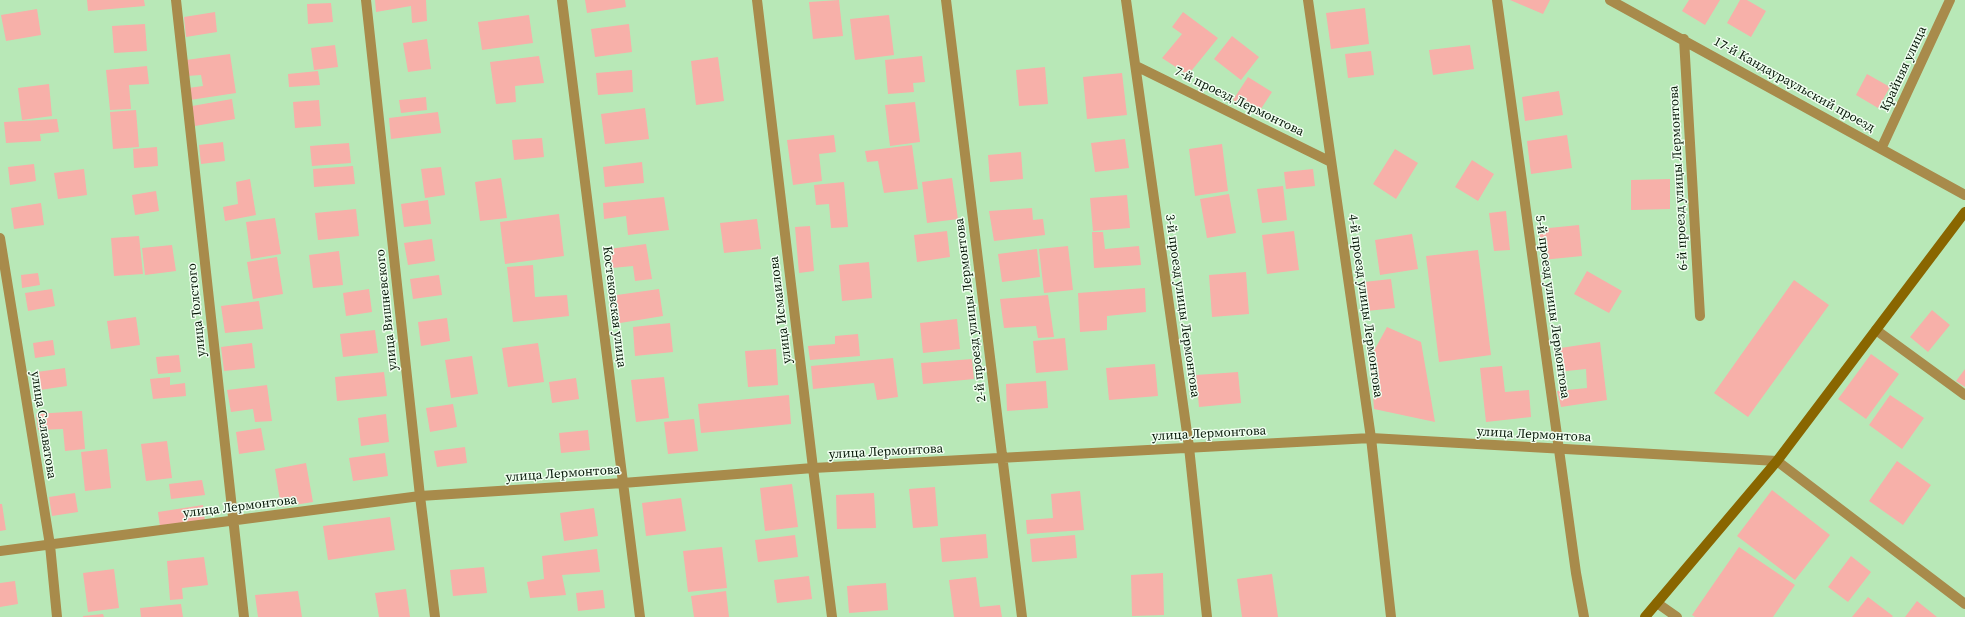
<!DOCTYPE html>
<html>
<head>
<meta charset="utf-8">
<style>
  body { margin:0 }
  canvas { display:block; background:#b8e8b7 }
</style>
</head>
<body>
<canvas width="1965" height="617"></canvas>
<script>
const c = document.querySelector('canvas').getContext('2d');
c.lineJoin = 'round';
function paint(path, color) { c.fillStyle = color; c.fill(path, 'evenodd'); }
const shape = rows => new Path2D(rows.map(r => 'M' + r).join(''));
function strokePath(path, color, width, dash) { c.strokeStyle = color; c.lineWidth = width; c.lineCap = dash ? 'butt' : 'round'; c.setLineDash(dash || []); c.stroke(path); }
function drawText(font, color, halo, rows, align = 'center') {
  c.font = font + ' "Source Serif 4",serif'; c.lineWidth = 3; c.setLineDash([]); c.textBaseline = 'middle'; c.strokeStyle = halo; c.fillStyle = color; for (const [text, x, y, turn = 0] of rows) {
    c.save(); c.translate(x, y); c.rotate((+turn || 0) * Math.PI / 180); c.textAlign = isNaN(turn) ? turn : align; if (halo) c.strokeText(text, 0, 0); c.fillText(text, 0, 0); c.restore();
  }
}
const building = shape([
  [87,0,144,0,145,6,88,11],
  [375,0,426,0,427,21,412,23,411,6,376,12],
  [585,0,625,0,626,7,587,13],
  [839,0,843,36,813,39,809,2],
  [1510,0,1550,0,1543,14],
  [1689,0,1720,0,1705,25,1682,11],
  [1740,0,1747,0,1766,11,1751,37,1727,23],
  [331,3,333,22,308,24,307,4],
  [1365,8,1369,44,1331,49,1326,13],
  [37,9,41,35,6,41,1,15],
  [215,12,217,32,186,37,184,17],
  [1183,12,1218,38,1188,75,1162,58,1182,34,1172,27],
  [529,15,533,43,482,50,478,22],
  [889,15,894,55,855,60,850,19],
  [145,24,147,51,114,53,112,26],
  [629,24,632,52,595,57,591,29],
  [1232,36,1259,57,1241,80,1214,59],
  [427,39,431,69,408,72,403,43],
  [335,45,338,67,314,70,311,48],
  [1470,45,1474,69,1433,75,1429,50],
  [1371,51,1374,75,1348,78,1345,54],
  [230,54,236,93,190,100,188,88,203,86,201,75,187,76,186,60],
  [539,56,544,83,515,86,516,102,496,104,490,62],
  [922,56,925,82,913,83,914,92,888,94,885,60],
  [718,57,724,101,696,105,691,61],
  [147,66,149,84,129,85,131,109,110,110,106,70],
  [1045,67,1048,104,1019,106,1016,70],
  [632,70,633,92,598,95,596,73],
  [318,71,320,85,289,87,288,74],
  [1122,73,1127,115,1087,119,1083,77],
  [1867,74,1890,87,1878,108,1856,95],
  [1248,77,1272,92,1257,115,1233,100],
  [49,84,52,116,22,120,18,88],
  [1559,91,1563,115,1525,121,1522,97],
  [426,97,427,110,401,113,399,100],
  [232,99,235,119,195,126,192,106],
  [319,100,321,126,295,128,293,102],
  [915,102,920,142,890,146,885,105],
  [645,108,649,139,605,144,601,114],
  [136,110,139,147,113,149,110,112],
  [438,112,441,133,391,139,389,118],
  [57,119,59,132,40,134,41,141,6,143,4,122],
  [834,135,836,152,819,154,822,181,793,185,787,140],
  [1567,135,1572,168,1531,174,1527,141],
  [542,138,544,157,514,160,512,140],
  [1125,139,1129,168,1095,172,1091,143],
  [223,142,225,161,201,164,199,145],
  [349,143,351,163,312,166,310,146],
  [1222,144,1228,191,1195,196,1189,149],
  [912,145,918,189,884,193,878,161,867,162,865,151],
  [157,147,158,166,134,168,133,149],
  [1395,149,1418,163,1396,199,1373,184],
  [1021,152,1023,179,990,182,988,155],
  [1472,160,1494,174,1478,201,1455,187],
  [642,162,644,183,605,187,603,167],
  [34,164,36,181,10,185,8,167],
  [353,166,355,184,314,187,313,169],
  [441,167,445,195,425,198,421,169],
  [84,169,87,195,58,199,54,173],
  [1313,169,1315,186,1286,189,1284,172],
  [501,178,507,218,480,221,475,182],
  [952,178,958,219,927,223,922,182],
  [250,179,256,215,225,221,223,207,238,204,236,182],
  [1670,179,1670,209,1631,210,1631,180],
  [844,182,848,227,831,228,829,204,816,205,814,185],
  [1283,186,1287,220,1262,223,1257,189],
  [156,191,159,211,135,215,132,195],
  [1229,194,1236,233,1207,238,1200,199],
  [1127,195,1130,228,1093,231,1090,198],
  [664,197,669,230,628,235,626,216,604,219,603,203],
  [428,200,431,224,404,227,401,204],
  [41,203,44,225,14,229,11,208],
  [1032,208,1033,220,1043,219,1045,235,994,241,989,211],
  [356,209,359,236,318,240,315,213],
  [1506,211,1510,250,1494,251,1489,213],
  [559,214,564,256,505,264,500,222],
  [275,218,281,254,251,259,246,222],
  [757,219,761,249,724,253,720,223],
  [1579,225,1582,256,1542,260,1539,229],
  [810,226,814,271,799,273,795,227],
  [947,231,950,257,917,262,914,235],
  [1294,231,1299,270,1267,274,1262,235],
  [1092,232,1103,232,1105,249,1139,246,1141,265,1094,268],
  [1412,234,1418,269,1380,275,1375,240],
  [139,236,143,274,114,276,111,238],
  [432,239,435,261,408,265,404,243],
  [646,244,652,279,635,281,633,266,612,268,609,249],
  [172,245,176,271,145,275,142,248],
  [1068,246,1073,290,1044,293,1039,249],
  [1037,249,1040,277,1002,282,998,254],
  [1478,250,1491,355,1439,362,1426,256],
  [339,251,343,285,313,288,309,255],
  [277,257,283,294,253,299,247,262],
  [869,262,872,298,842,301,839,265],
  [533,265,535,297,567,295,569,316,513,322,507,267],
  [1587,271,1622,291,1609,313,1574,294],
  [1246,272,1249,314,1212,317,1209,275],
  [38,273,40,285,22,288,21,275],
  [439,275,442,295,413,299,410,279],
  [1391,279,1395,308,1367,311,1364,282],
  [1794,280,1829,305,1748,417,1714,393],
  [1145,288,1146,312,1107,316,1107,330,1080,332,1078,293],
  [52,289,55,306,28,311,25,293],
  [369,289,372,312,346,316,343,293],
  [659,289,663,316,614,324,610,296],
  [1048,295,1054,337,1038,338,1036,326,1004,328,1000,299],
  [259,301,263,329,225,333,221,306],
  [1932,310,1950,325,1928,352,1910,337],
  [136,317,140,345,111,349,107,321],
  [447,318,450,341,421,346,418,322],
  [957,319,960,349,923,353,920,323],
  [670,323,673,352,635,356,633,327],
  [1387,327,1421,342,1435,422,1374,409,1370,358],
  [375,330,378,353,343,357,340,334],
  [858,334,860,356,810,360,808,346,835,344,835,336],
  [1065,338,1068,370,1036,373,1033,341],
  [53,340,55,355,35,358,33,343],
  [1600,342,1607,400,1561,407,1557,391,1587,388,1586,369,1557,372,1554,349],
  [252,343,255,368,224,371,221,347],
  [538,343,544,382,508,387,502,348],
  [776,349,778,385,748,387,745,351],
  [1871,354,1899,374,1866,419,1838,399],
  [179,355,181,372,158,374,156,357],
  [472,356,478,394,451,398,445,360],
  [893,358,898,397,877,400,874,383,813,389,811,366],
  [972,359,974,379,923,384,921,363],
  [1155,364,1158,396,1109,400,1106,368],
  [1502,366,1505,392,1529,390,1531,417,1486,422,1480,368],
  [65,368,67,386,40,390,37,372],
  [1965,369,1965,387,1956,381],
  [384,372,387,396,337,401,335,377],
  [1238,372,1241,403,1199,407,1196,375],
  [170,377,170,385,185,383,186,396,153,399,150,379],
  [664,377,669,418,636,422,631,380],
  [576,378,579,399,552,403,549,382],
  [1046,381,1048,408,1007,411,1006,384],
  [267,385,272,421,255,422,253,409,231,412,227,390],
  [789,395,791,424,701,433,698,404],
  [1890,395,1924,418,1902,449,1869,425],
  [453,404,457,427,430,432,426,408],
  [82,411,85,449,65,451,63,429,38,430,36,414],
  [386,414,389,442,361,446,358,418],
  [694,419,698,451,668,454,664,422],
  [261,428,265,450,239,454,236,432],
  [588,430,590,450,561,453,559,433],
  [167,441,172,478,146,481,141,444],
  [465,447,467,463,437,467,434,451],
  [107,449,111,488,85,491,81,452],
  [385,453,388,476,353,481,349,458],
  [1897,461,1931,485,1903,525,1869,501],
  [306,463,313,502,281,507,275,469],
  [202,480,205,495,171,499,169,484],
  [792,484,798,527,765,531,760,488],
  [935,487,938,526,913,528,909,489],
  [1772,490,1830,535,1795,580,1737,536],
  [1080,491,1084,530,1027,534,1026,520,1053,518,1051,494],
  [75,493,78,512,52,516,49,497],
  [874,493,876,528,837,529,836,495],
  [681,498,686,531,646,536,642,503],
  [0,504,2,504,6,530,0,531],
  [203,505,205,521,160,527,158,512],
  [594,508,598,536,564,541,560,513],
  [390,517,395,550,328,560,323,526],
  [986,534,988,558,942,562,940,538],
  [795,535,798,557,758,562,755,540],
  [1075,535,1077,558,1032,562,1030,539],
  [722,547,727,588,688,592,683,551],
  [1739,547,1795,585,1773,617,1695,617,1692,615],
  [597,549,600,572,562,575,566,595,530,598,527,582,544,579,542,556],
  [1851,556,1871,572,1848,602,1828,587],
  [204,557,208,585,182,588,183,599,170,600,167,561],
  [484,567,487,593,453,596,450,570],
  [114,569,119,608,88,612,83,573],
  [1163,573,1164,615,1132,616,1131,575],
  [1272,574,1278,617,1242,617,1237,579],
  [809,576,812,599,777,603,774,580],
  [976,577,980,607,1000,605,1002,617,954,617,949,580],
  [15,581,18,604,0,607,0,583],
  [886,583,888,610,849,613,847,586],
  [406,589,410,617,379,617,375,593],
  [603,590,605,608,578,611,576,593],
  [298,591,302,617,258,617,255,595],
  [726,591,729,617,694,617,691,596],
  [1868,597,1893,616,1892,617,1852,617],
  [1917,601,1937,617,1905,617],
  [181,604,183,617,141,617,140,608],
  [103,614,104,617,83,617,83,616]
]);
const street = shape([
  [176,0,244,617],
  [366,0,420,496,435,617],
  [562,0,640,617],
  [757,0,813,468,832,617],
  [946,0,1022,617],
  [1126,0,1189,447,1207,617],
  [1308,0,1371,438,1391,617],
  [1497,0,1576,573,1584,617],
  [1610,0,1965,195],
  [1684,39,1700,316],
  [1136,66,1331,162],
  [1881,149,1950,0],
  [0,238,50,545,57,617],
  [1876,330,1965,395],
  [0,551,420,496,623,483,813,468,1371,438,1777,461,1965,604],
  [1657,603,1677,617]
]);
const secondary = shape([
  [1645,617,1777,461,1965,212]
]);
const streetNames = [
  ["Крайняя улица",1904,69,-65],
  ["17-й Кандаураульский проезд",1794,85,29],
  ["7-й проезд Лермонтова",1239,102,26],
  ["6-й проезд улицы Лермонтова",1679,178,-93],
  ["3-й проезд улицы Лермонтова",1182,306,82],
  ["4-й проезд улицы Лермонтова",1365,306,82],
  ["Костековская улица",614,307,83],
  ["5-й проезд улицы Лермонтова",1552,307,82],
  ["улица Толстого",197,310,-96],
  ["улица Вишневского",387,310,-96],
  ["улица Исмаилова",781,310,-97],
  ["2-й проезд улицы Лермонтова",971,310,-97],
  ["улица Салаватова",43,425,81],
  ["улица Лермонтова",1209,434,-3],
  ["улица Лермонтова",1534,435,3],
  ["улица Лермонтова",886,452,-3],
  ["улица Лермонтова",563,474,-4],
  ["улица Лермонтова",240,507,-7]
];
paint(building, '#f7b0a9');
strokePath(street, '#a88b4b', 10);
strokePath(secondary, '#896600', 10);
drawText('13px', '#051606', '#f0fef0', streetNames);
</script>
</body>
</html>
